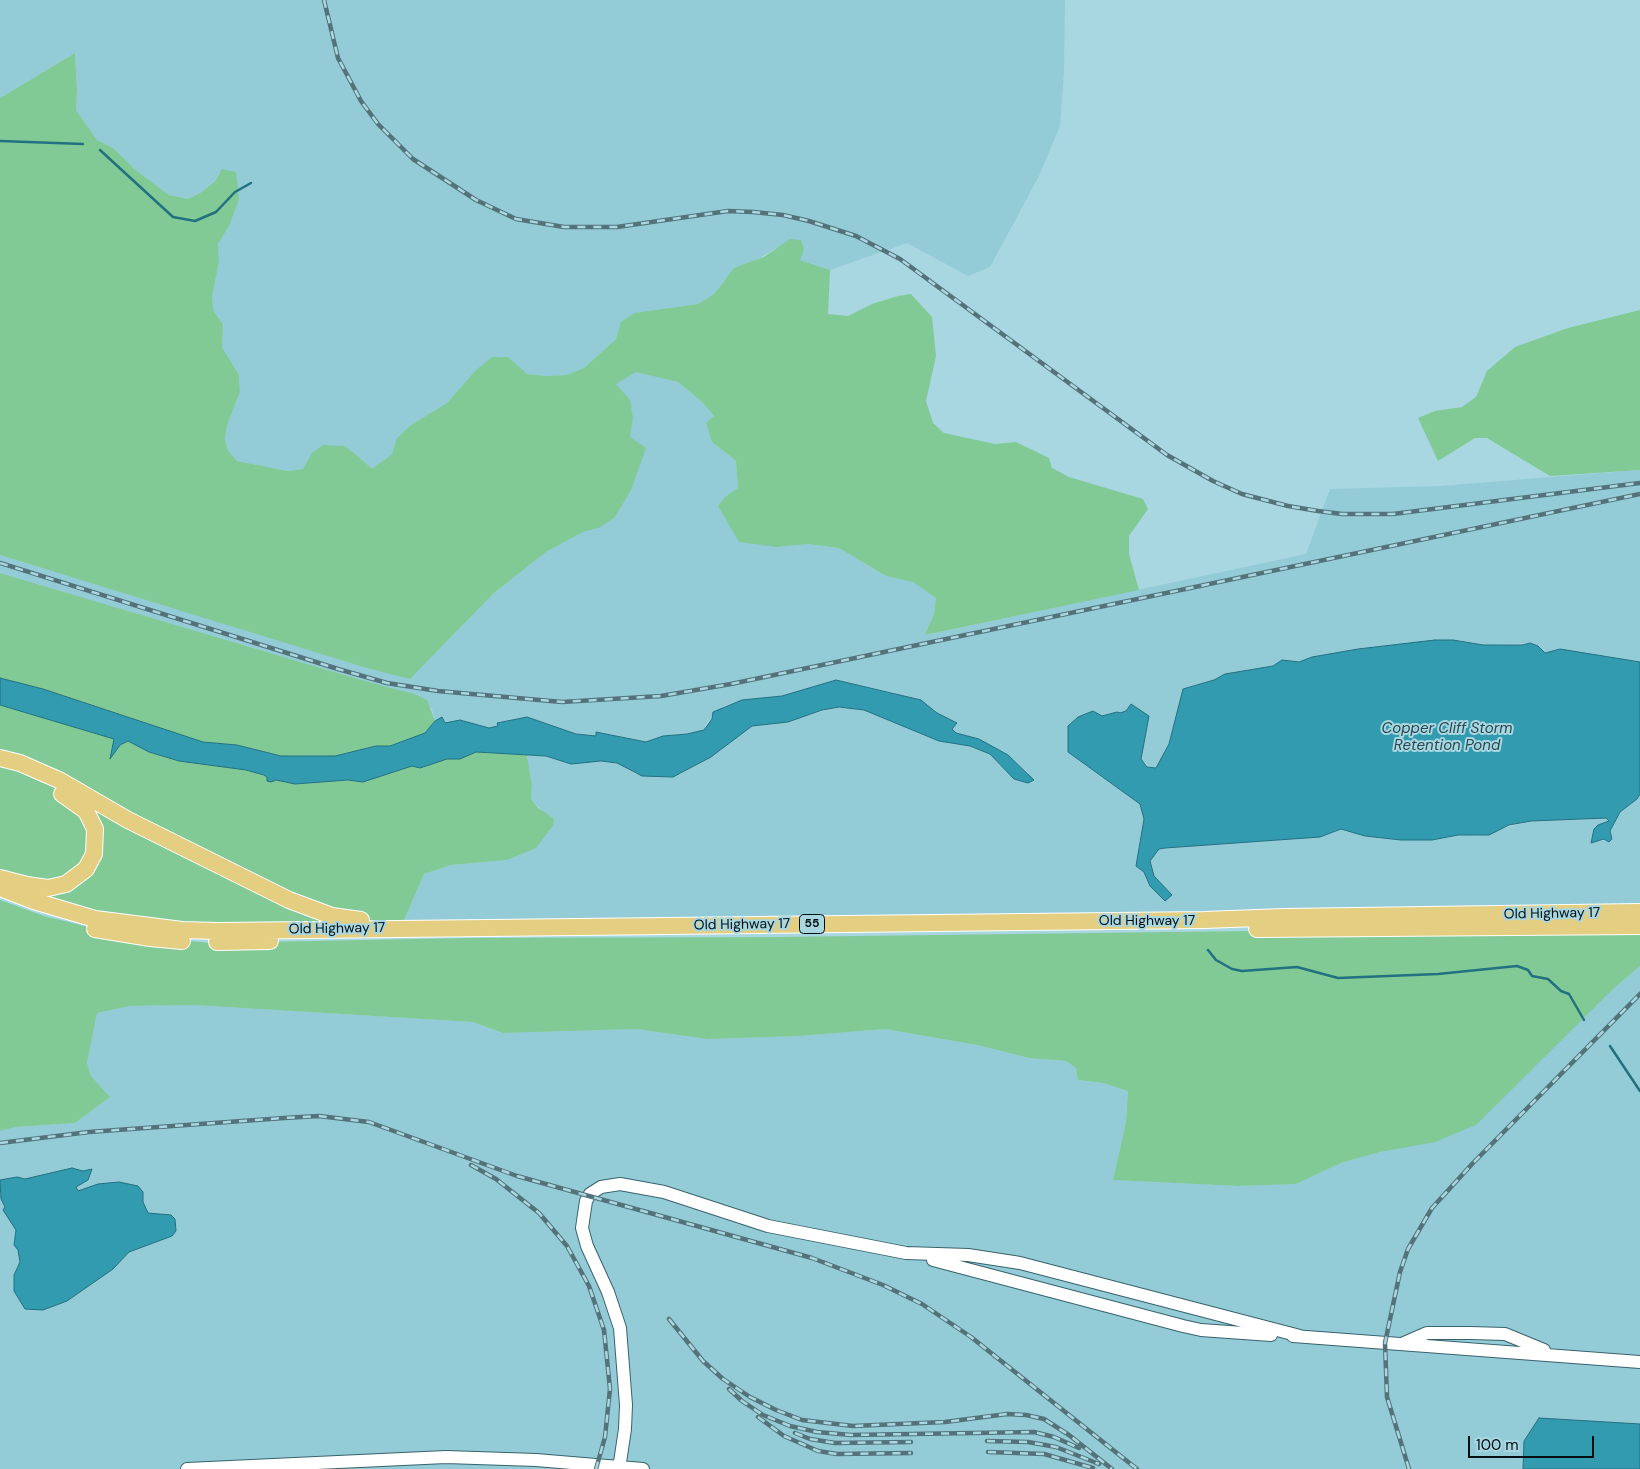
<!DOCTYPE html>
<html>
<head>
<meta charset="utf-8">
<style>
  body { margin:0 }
  #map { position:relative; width:1640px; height:1469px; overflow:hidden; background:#a8d7e1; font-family:"DM Sans",sans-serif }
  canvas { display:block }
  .scale { position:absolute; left:1468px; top:1436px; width:126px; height:22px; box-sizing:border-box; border:2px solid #010f13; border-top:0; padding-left:6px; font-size:15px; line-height:18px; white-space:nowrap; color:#010f13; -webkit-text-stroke:4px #a8d7e1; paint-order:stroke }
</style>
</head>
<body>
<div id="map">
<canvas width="1640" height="1469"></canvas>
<div class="scale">100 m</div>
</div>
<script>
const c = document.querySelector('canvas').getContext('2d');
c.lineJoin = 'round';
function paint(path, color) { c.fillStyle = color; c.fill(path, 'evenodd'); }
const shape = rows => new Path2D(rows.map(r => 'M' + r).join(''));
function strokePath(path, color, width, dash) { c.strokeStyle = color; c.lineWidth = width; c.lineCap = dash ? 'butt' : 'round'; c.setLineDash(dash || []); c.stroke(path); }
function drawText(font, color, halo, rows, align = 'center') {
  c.font = font + ' "DM Sans",sans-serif'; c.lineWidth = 4; c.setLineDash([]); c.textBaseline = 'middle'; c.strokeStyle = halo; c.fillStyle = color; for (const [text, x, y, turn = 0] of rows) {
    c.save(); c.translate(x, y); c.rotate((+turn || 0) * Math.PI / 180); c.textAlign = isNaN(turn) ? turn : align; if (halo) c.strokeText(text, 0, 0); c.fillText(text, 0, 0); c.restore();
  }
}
const built = shape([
  [0,0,1065,0,1064,72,1060,126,1039,176,990,267,968,276,907,243,830,270,800,260,800,257,776,248,724,280,714,294,698,304,670,308,622,322,616,339,584,368,566,375,547,376,527,374,518,367,475,371,447,403,411,425,397,438,392,454,371,470,354,453,308,461,303,469,288,471,237,461,227,449,225,439,227,425,240,392,239,375,222,347,223,324,214,312,212,297,219,262,218,244,229,226,222,169,215,180,200,193,188,199,169,195,138,172,113,148,97,140,76,110,77,90,75,53,0,98],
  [636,371,678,382,702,402,715,417,706,423,712,442,736,461,738,489,725,497,777,547,808,544,839,548,886,576,913,582,936,597,934,614,926,635,1306,554,1330,489,1440,486,1640,470,1640,662,1560,649,1545,653,1538,646,1530,643,1483,645,1453,640,1358,649,1312,657,1299,662,1282,660,1273,666,1225,674,1214,680,1183,689,1169,744,1159,766,1151,768,1141,759,1149,716,1132,704,1126,711,1120,713,1117,712,1102,716,1093,711,1078,717,1068,726,1068,752,1140,804,1144,819,1139,844,1139,859,1150,886,1164,901,1172,895,1154,876,1150,861,1159,849,1165,848,1320,837,1341,829,1365,836,1401,840,1432,840,1458,835,1477,836,1531,821,1606,818,1609,821,1598,825,1594,829,1591,843,1612,839,1610,831,1620,812,1637,799,1640,794,1640,911,401,927,424,874,451,865,507,860,546,815,531,799,532,786,527,755,546,756,571,764,585,761,617,763,635,774,679,775,711,757,752,726,788,722,830,708,852,708,872,712,939,741,970,746,990,754,1014,779,1029,773,1008,755,979,739,956,733,952,729,957,724,937,713,926,703,913,698,903,698,895,693,836,680,782,696,742,700,724,706,705,725,705,730,687,734,663,736,646,742,599,732,596,732,596,736,576,734,527,717,497,723,498,726,489,728,460,720,445,723,442,717,435,721,432,709,414,694,358,679,0,573,0,555,410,679,494,593,546,552,583,532,599,528,630,437,633,419,615,384],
  [1640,966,1640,1469,0,1469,0,1131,16,1127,75,1123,110,1097,91,1076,87,1063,97,1013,130,1006,194,1005,473,1022,503,1033,636,1029,707,1039,800,1036,885,1029,977,1045,1029,1058,1066,1061,1076,1068,1078,1080,1103,1083,1128,1091,1126,1122,1113,1180,1238,1186,1296,1184,1341,1163,1380,1152,1612,990]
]);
const green = shape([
  [75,53,77,90,76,110,97,140,113,148,138,172,169,195,188,199,200,193,215,181,222,169,236,172,239,199,229,226,218,244,219,262,212,297,214,312,223,324,222,347,239,375,240,392,227,425,225,439,227,449,237,461,288,471,303,469,312,453,323,445,344,446,354,453,372,469,392,454,397,438,411,425,447,403,475,371,492,357,508,357,527,374,547,376,566,375,584,368,616,339,621,322,635,313,698,304,714,294,734,268,764,257,790,239,801,240,804,249,800,260,830,270,828,314,848,316,872,304,898,296,911,294,932,317,936,356,926,401,933,423,944,433,995,444,1016,442,1049,458,1052,468,1069,477,1143,499,1148,509,1129,536,1129,554,1139,590,925,635,934,614,936,598,913,582,886,576,839,548,808,544,777,547,739,542,718,506,725,497,738,488,736,461,712,442,706,423,714,416,702,402,678,382,636,372,616,384,630,400,633,419,630,437,646,448,631,490,615,517,599,528,583,532,546,552,494,593,410,679,367,668,0,555,0,98],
  [1640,310,1640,470,1550,476,1487,438,1475,438,1438,461,1418,418,1435,411,1462,407,1476,397,1487,371,1515,347,1568,328],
  [0,573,358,679,414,694,427,700,435,721,425,733,390,746,376,746,335,756,281,756,238,745,203,742,43,689,0,678],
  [0,705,115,739,111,757,120,745,128,741,149,752,179,761,246,770,295,784,348,780,363,782,412,766,420,768,447,759,460,759,476,752,527,755,532,786,531,799,538,808,553,818,554,824,536,848,507,860,451,865,424,874,401,927,149,926,0,887],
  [0,900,44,916,117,934,210,943,467,938,779,937,1640,926,1640,966,1612,990,1476,1125,1435,1142,1380,1152,1341,1163,1296,1184,1238,1186,1113,1180,1126,1122,1128,1091,1103,1083,1078,1080,1076,1068,1066,1061,1029,1058,977,1045,885,1029,800,1036,707,1039,636,1029,503,1033,473,1022,194,1005,130,1006,97,1013,87,1063,91,1076,110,1097,75,1123,16,1127,0,1131]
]);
const water = shape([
  [1435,640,1453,640,1483,645,1522,645,1530,643,1538,646,1545,653,1560,649,1640,662,1640,794,1637,799,1620,812,1610,831,1612,839,1609,842,1604,839,1591,843,1594,829,1598,825,1609,821,1606,818,1531,821,1509,825,1489,835,1458,835,1432,840,1401,840,1365,836,1341,829,1320,837,1165,848,1159,849,1150,861,1154,876,1172,895,1165,901,1150,886,1144,872,1136,866,1144,819,1140,804,1068,752,1068,726,1078,717,1093,711,1102,716,1117,712,1120,713,1126,711,1131,704,1149,716,1141,759,1147,767,1156,768,1169,744,1183,689,1214,680,1225,674,1273,666,1282,660,1299,662,1312,657,1358,649,1435,640],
  [0,678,43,689,203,742,237,745,281,756,335,756,376,746,390,746,425,733,435,721,442,717,445,723,460,720,489,728,498,726,497,723,527,717,576,734,596,736,596,732,646,742,663,736,687,734,704,730,712,719,713,712,742,700,782,696,836,680,921,700,937,713,957,723,952,729,956,733,979,739,1008,755,1034,780,1028,783,1014,779,990,754,970,746,939,741,864,710,839,707,822,710,788,722,752,726,711,757,673,777,642,776,617,763,601,761,571,764,546,756,476,752,460,759,447,759,420,768,412,766,363,782,348,780,295,784,276,780,271,782,267,781,267,777,264,775,246,770,179,761,149,752,128,741,120,745,110,759,114,739,0,705,0,678],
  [72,1168,83,1171,92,1169,88,1180,76,1187,78,1191,98,1184,119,1182,138,1186,143,1192,143,1202,148,1213,171,1215,175,1219,176,1231,172,1236,129,1252,113,1269,67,1301,43,1310,25,1309,14,1291,14,1275,20,1262,18,1250,14,1245,16,1230,3,1210,5,1207,1,1199,0,1180,17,1177,25,1179,72,1168],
  [1539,1418,1640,1424,1640,1469,1523,1469,1524,1441,1539,1418]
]);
const stream = shape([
  [0,141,83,144],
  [100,150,173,217,195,221,216,212,235,192,251,183],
  [1208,950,1216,960,1232,969,1242,971,1297,967,1338,978,1438,974,1517,966,1528,970,1532,976,1548,979,1561,991,1569,994,1584,1020],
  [1610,1046,1640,1091]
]);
const minor = shape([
  [933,1260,1183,1326,1201,1330,1271,1335],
  [1293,1336,1640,1362],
  [1404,1343,1427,1333,1470,1333,1505,1334,1544,1350],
  [187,1469,446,1457,536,1460,643,1469],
  [619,1469,625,1429,626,1405,620,1328,608,1292,587,1246,582,1228,586,1201,590,1194,601,1187,620,1184,664,1192,768,1226,906,1253,968,1255,1020,1263,1300,1336]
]);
const major = shape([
  [0,758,20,763,59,780,128,820,289,900,332,916,361,920],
  [0,878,27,885,48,888,66,884,86,869,94,854,95,829,86,811,62,794],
  [0,888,34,901,95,919,182,930,219,931,1204,920,1284,917,1640,912],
  [95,929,150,938,182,941],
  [1257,929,1640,926],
  [217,942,270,941]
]);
const rail = shape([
  [324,0,338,58,361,101,378,124,413,159,476,200,516,219,564,227,617,227,728,211,753,212,783,215,809,221,856,236,900,259,1167,455,1213,481,1242,494,1288,506,1318,511,1342,514,1393,514,1640,483],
  [0,563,338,669,387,683,438,691,562,702,661,696,731,684,1640,494],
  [0,1143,89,1132,284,1118,319,1116,369,1122,517,1176,812,1258,883,1285,922,1304,971,1337,1137,1469],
  [471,1165,496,1179,539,1213,567,1246,589,1286,604,1330,610,1389,605,1437,596,1469],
  [669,1319,703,1361,723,1379,750,1397,776,1410,802,1420,853,1426,945,1422,1007,1414,1026,1415,1044,1419,1069,1435,1112,1469],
  [729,1389,742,1401,763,1415,790,1426,817,1432,851,1435,1034,1432,1054,1437,1079,1448],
  [758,1417,784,1436,818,1451,837,1454,911,1453],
  [795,1433,810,1439,835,1443,911,1442],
  [987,1441,1028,1442,1056,1447,1099,1464],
  [988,1452,1044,1454,1093,1468],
  [1409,1469,1387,1397,1385,1343,1400,1272,1408,1249,1432,1208,1473,1163,1640,994]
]);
const shields = [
  [812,924,25]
];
const shieldNames = [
  ["55",812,924]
];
const streetNames = [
  ["Old Highway 17",1552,914,-1],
  ["Old Highway 17",1147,921],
  ["Old Highway 17",742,925,-1],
  ["Old Highway 17",337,929,-1]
];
const waterNames = [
  ["Copper Cliff Storm",1447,729],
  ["Retention Pond",1447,746]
];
paint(built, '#93cbd7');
paint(green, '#81ca96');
paint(water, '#329baf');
strokePath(water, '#237180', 1);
strokePath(stream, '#237180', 2.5);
strokePath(minor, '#37636d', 14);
strokePath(major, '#fff', 18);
strokePath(minor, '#fff', 12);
strokePath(major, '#e3ce82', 16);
strokePath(rail, '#547279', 4.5);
strokePath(rail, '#a8d7e1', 2.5, [8]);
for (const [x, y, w] of shields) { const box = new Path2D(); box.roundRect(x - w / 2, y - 9.5, w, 19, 4); c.fillStyle = '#a8d7e1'; c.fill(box); strokePath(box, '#010f13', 1); }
drawText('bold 12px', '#010f13', null, shieldNames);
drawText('14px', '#010f13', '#a8d7e1', streetNames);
drawText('italic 15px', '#28474e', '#a8d7e1', waterNames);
</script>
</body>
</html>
